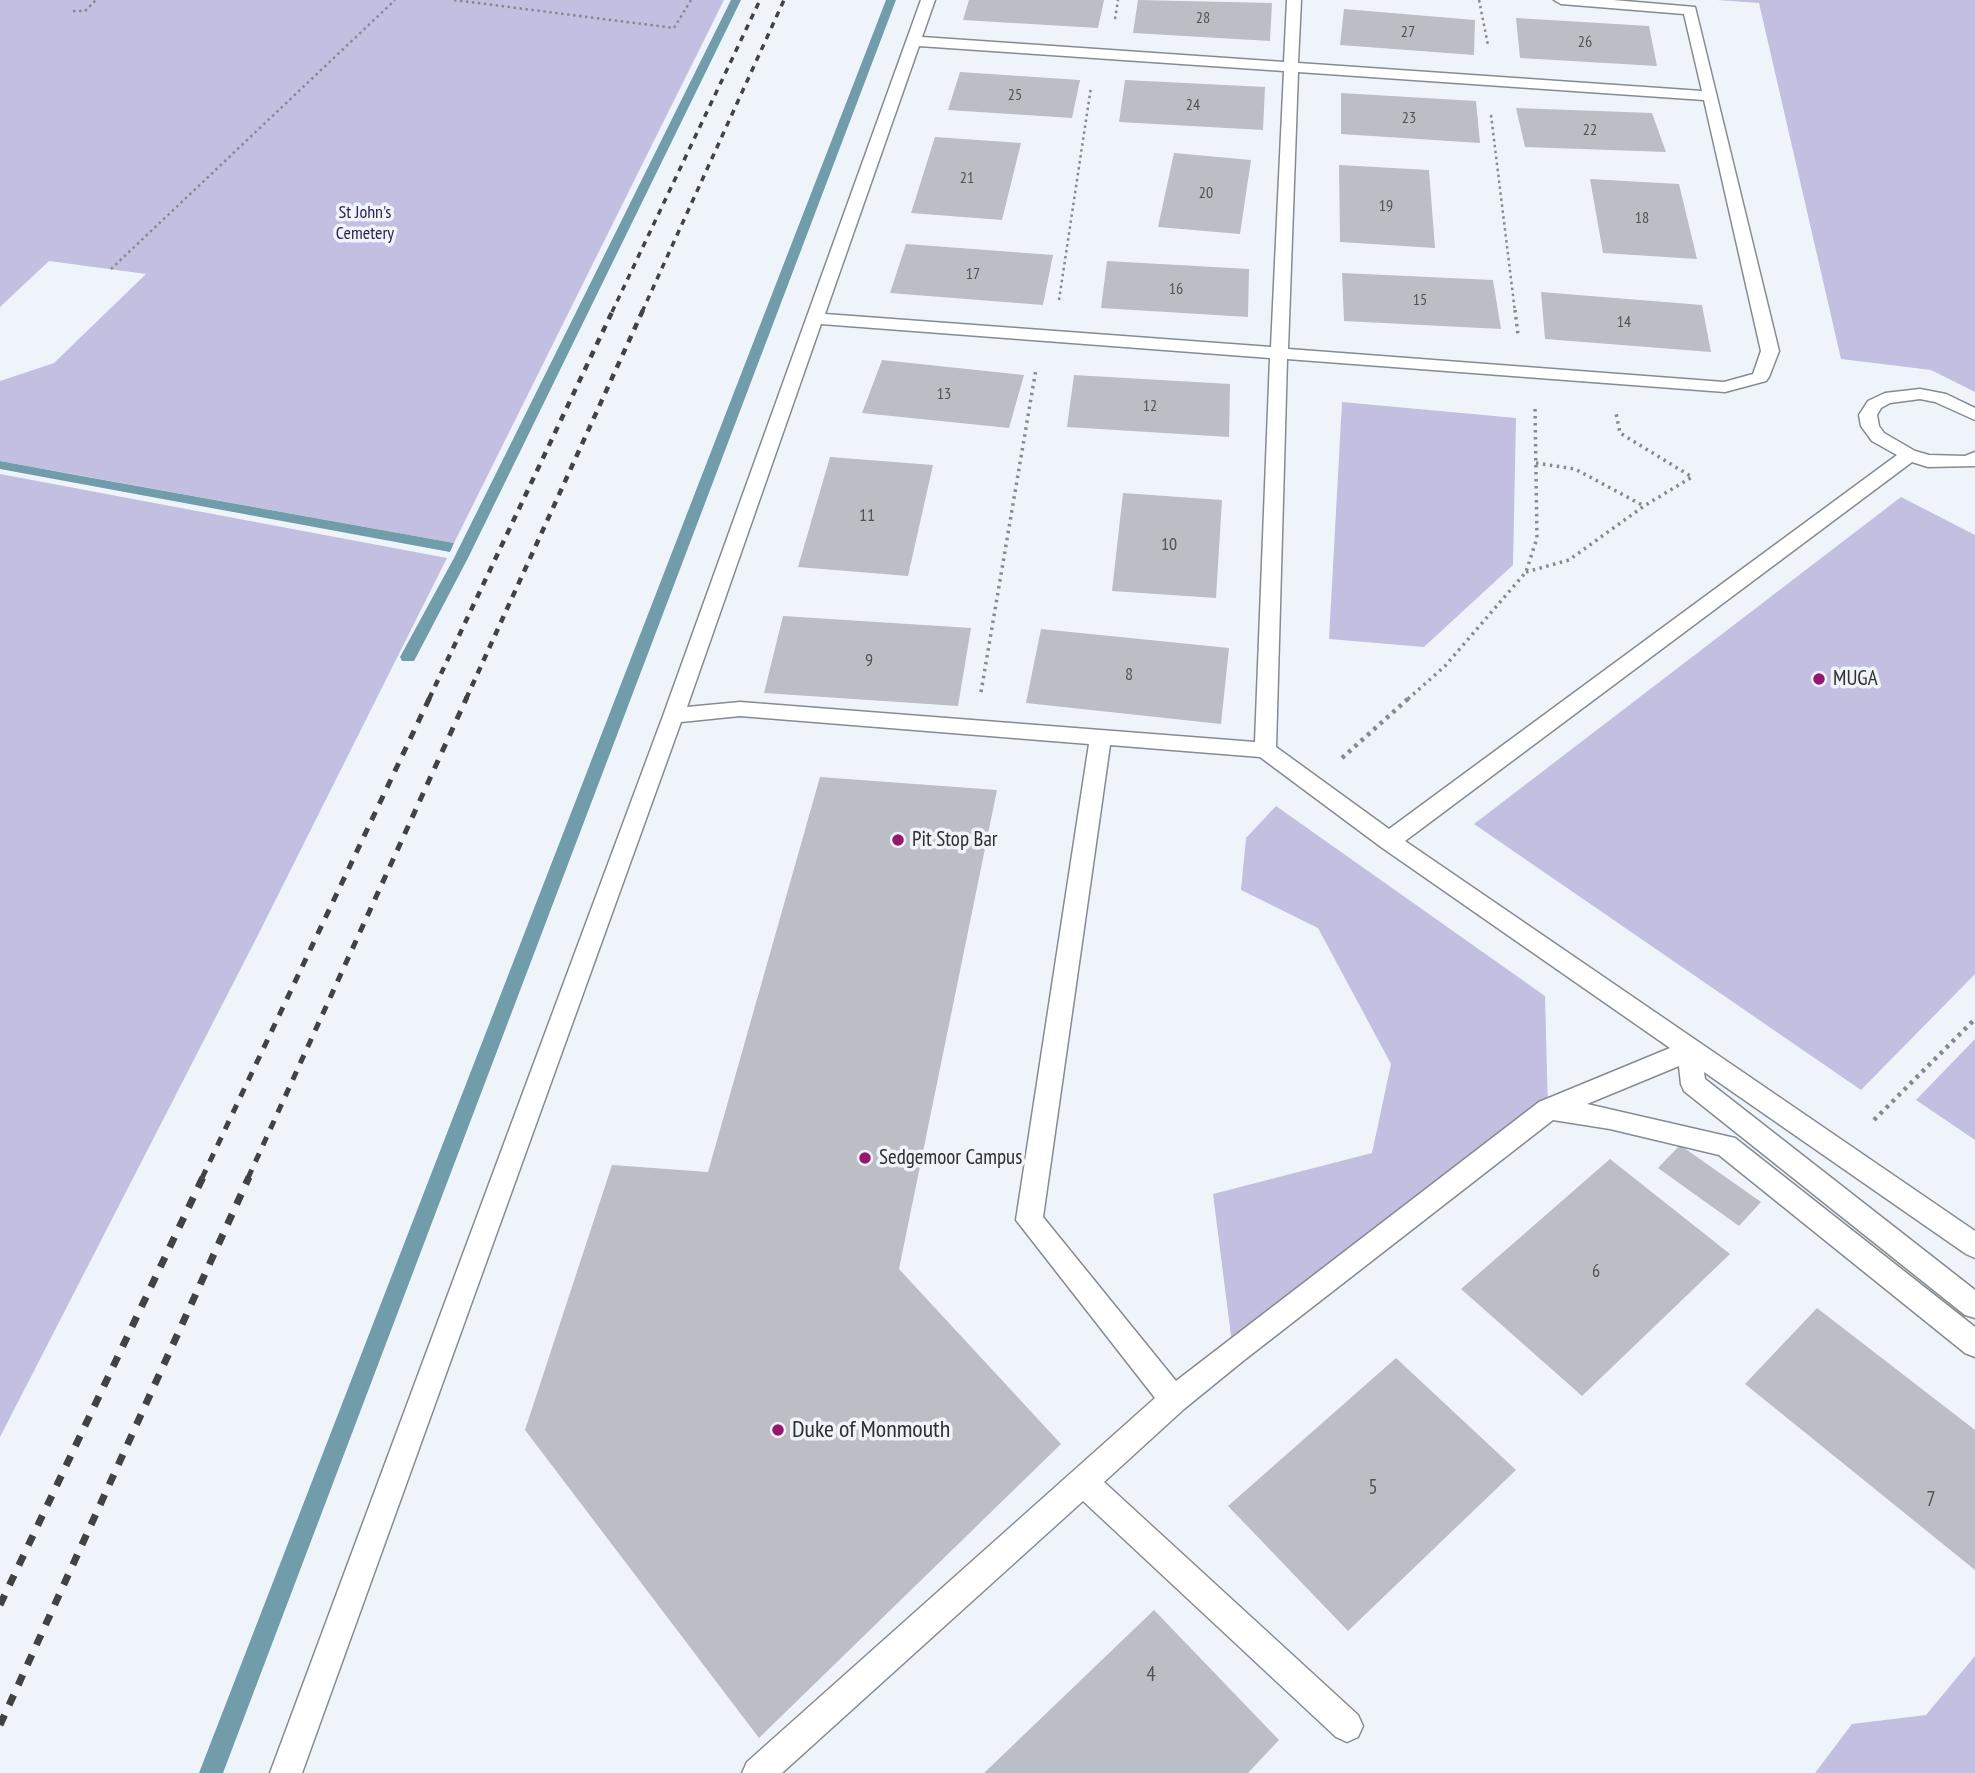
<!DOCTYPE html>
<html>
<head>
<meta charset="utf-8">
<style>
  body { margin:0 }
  canvas { display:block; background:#eff4fb }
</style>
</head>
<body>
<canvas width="1975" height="1773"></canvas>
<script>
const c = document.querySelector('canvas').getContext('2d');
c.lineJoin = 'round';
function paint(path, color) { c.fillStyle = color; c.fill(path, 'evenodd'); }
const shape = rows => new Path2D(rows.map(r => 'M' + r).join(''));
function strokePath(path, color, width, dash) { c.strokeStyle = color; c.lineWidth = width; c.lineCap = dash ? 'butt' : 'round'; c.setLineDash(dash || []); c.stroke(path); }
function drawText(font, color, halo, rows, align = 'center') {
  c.font = font + ' "PT Sans Narrow",sans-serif'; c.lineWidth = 7; c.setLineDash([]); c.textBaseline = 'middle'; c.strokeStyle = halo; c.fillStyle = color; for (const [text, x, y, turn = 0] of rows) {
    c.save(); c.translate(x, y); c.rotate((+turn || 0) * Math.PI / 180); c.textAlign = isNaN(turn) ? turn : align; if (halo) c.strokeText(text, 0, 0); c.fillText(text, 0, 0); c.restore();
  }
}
const green = shape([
  [0,0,724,0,454,543,0,461,0,381,54,363,146,274,49,261,0,307],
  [1717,0,1975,0,1975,392,1931,370,1841,359,1759,3],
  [1342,402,1516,418,1513,565,1424,647,1329,639],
  [0,474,447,558,258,935,0,1437],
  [1901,497,1975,535,1975,974,1861,1090,1474,824],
  [1276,806,1545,996,1548,1109,1233,1352,1213,1194,1372,1153,1391,1064,1318,928,1241,890,1246,838],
  [1975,1039,1975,1140,1916,1100],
  [1975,1656,1975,1773,1815,1773,1852,1724,1926,1715]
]);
const water = shape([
  [0,461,76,475,454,543,450,552,0,469]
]);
const stream = shape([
  [731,0,741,0,468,558,414,661,402,661,400,657,454,558,731,0],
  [886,0,896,0,223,1773,199,1773,886,0]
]);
const building = shape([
  [969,0,1104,0,1098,28,963,20],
  [1138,0,1272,3,1270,41,1133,33],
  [1344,9,1475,20,1474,55,1340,45],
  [1516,18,1649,26,1657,66,1520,58],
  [960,72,1080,80,1072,118,948,110],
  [1125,80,1265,87,1263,130,1119,122],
  [1341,93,1476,101,1480,143,1341,134],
  [1516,108,1652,113,1666,152,1525,147],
  [935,137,1021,143,1002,220,911,213],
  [1174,153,1251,160,1240,234,1158,227],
  [1339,165,1429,170,1435,248,1340,242],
  [1590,179,1679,184,1697,259,1603,253],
  [906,244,1053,255,1043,305,890,293],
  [1107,261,1249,269,1248,317,1101,308],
  [1342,273,1493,280,1501,329,1344,321],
  [1541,292,1702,305,1711,352,1545,339],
  [882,360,1024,375,1009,428,862,413],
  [1074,375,1230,384,1229,437,1067,427],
  [830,457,933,465,908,576,798,567],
  [1123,493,1222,500,1216,598,1112,591],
  [783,616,971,628,958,706,764,693],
  [1041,629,1229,648,1221,724,1026,703],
  [820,777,997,790,899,1269,1061,1444,759,1738,525,1430,612,1165,708,1172],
  [1680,1145,1761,1202,1739,1226,1658,1168],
  [1610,1159,1730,1254,1582,1396,1461,1289],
  [1817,1308,1975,1430,1975,1570,1745,1384],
  [1396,1358,1516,1470,1348,1631,1228,1506],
  [1154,1610,1279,1740,1248,1773,984,1773]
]);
const pathFar2 = shape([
  [454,0,674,28,691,0],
  [1479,0,1488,45],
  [73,11,85,11,96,0],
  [1115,19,1118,0],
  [1491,115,1515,312],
  [111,269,395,0],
  [1059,300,1091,87]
]);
const pathFar1 = shape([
  [1515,310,1518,335],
  [1536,463,1575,469,1644,506],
  [1526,572,1569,560,1644,506,1692,477,1620,433,1616,413],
  [981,692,1036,369],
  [1408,699,1445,666,1526,572,1537,538,1535,408]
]);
const path = shape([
  [1342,758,1410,697],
  [1874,1120,1975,1019]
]);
const lane = shape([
  [921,0,935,0,922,37,1284,62,1287,0,1301,0,1298,63,1702,91,1684,14,1561,4,1554,0,1613,0,1695,7,1779,351,1769,377,1766,381,1725,392,1287,359,1276,747,1389,829,1897,455,1872,441,1861,426,1859,415,1868,401,1885,393,1920,389,1946,394,1975,408,1975,420,1935,402,1920,399,1890,403,1881,408,1877,415,1879,426,1884,433,1915,451,1929,455,1965,456,1975,452,1975,466,1928,467,1912,462,1405,841,1975,1231,1975,1258,1966,1254,1704,1072,1705,1079,1975,1290,1975,1318,1965,1315,1684,1091,1681,1084,1679,1066,1587,1104,1735,1138,1975,1327,1975,1357,1965,1353,1719,1155,1610,1129,1553,1120,1243,1361,1184,1409,1104,1482,1358,1715,1363,1726,1358,1737,1347,1742,1336,1737,1083,1501,782,1773,742,1773,747,1762,1155,1398,1016,1220,1089,744,740,716,681,722,302,1773,270,1773,663,716,921,0],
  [919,46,1284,71,1271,347,825,314,919,46],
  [1298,72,1704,100,1761,351,1753,374,1724,382,1288,349,1298,72],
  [821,324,1270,358,1255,742,740,702,687,707,821,324],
  [1110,745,1260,757,1381,847,1670,1048,1539,1102,1176,1381,1043,1217,1110,745]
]);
const railFar3 = shape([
  [612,312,760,0],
  [642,312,784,0]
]);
const railFar2 = shape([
  [429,699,613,310],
  [466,699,643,310]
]);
const railFar1 = shape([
  [202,1178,430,697],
  [248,1178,467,697]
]);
const rail = shape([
  [0,1605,203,1177],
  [0,1725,249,1177]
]);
const markers = [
  [1819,679,7,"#97166e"],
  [898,840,7,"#97166e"],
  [865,1158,7,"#97166e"],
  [778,1430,7,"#97166e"]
];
const farNumbernames = [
  ["28",1203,18],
  ["27",1408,32],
  ["26",1585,42],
  ["25",1015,95],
  ["24",1193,105],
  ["23",1409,118],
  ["22",1590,130],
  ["21",967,178],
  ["20",1206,193],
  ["19",1386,206],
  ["18",1642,218],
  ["17",973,274],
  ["16",1176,289],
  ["15",1420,300],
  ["14",1624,322],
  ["13",944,394],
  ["12",1150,406]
];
const farParknames = [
  ["St John's",365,213],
  ["Cemetery",365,234]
];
const numberNames = [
  ["11",867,516],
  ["10",1169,545],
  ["9",869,661],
  ["8",1129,675],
  ["6",1596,1272]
];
const poiNames = [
  ["MUGA",1833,679],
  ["Pit Stop Bar",912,840],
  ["Sedgemoor Campus",879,1158]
];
const nearNumbernames = [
  ["5",1373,1488],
  ["7",1931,1500],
  ["4",1151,1675]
];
const nearPoinames = [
  ["Duke of Monmouth",792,1430]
];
paint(green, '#c3bfe0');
paint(water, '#719daa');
paint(stream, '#719daa');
paint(building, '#bcbec5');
strokePath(lane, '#868b91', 3);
strokePath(pathFar2, '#868a8e', 2.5, [2.5, 3.5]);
strokePath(pathFar1, '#868a8e', 3.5, [2.5, 4.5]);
strokePath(path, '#868a8e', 4.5, [3.5, 5]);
paint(lane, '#fff');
strokePath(railFar3, '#404244', 3.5, [6, 6]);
strokePath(railFar2, '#404244', 4.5, [7, 7]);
strokePath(railFar1, '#404244', 5, [9, 9]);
strokePath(rail, '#404244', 7, [11, 11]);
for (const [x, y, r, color] of markers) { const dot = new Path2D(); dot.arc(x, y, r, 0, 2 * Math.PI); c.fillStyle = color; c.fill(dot); strokePath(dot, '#eff4fb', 2.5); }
drawText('16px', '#505255', null, farNumbernames);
drawText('18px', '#2c2250', '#eff4fb', farParknames);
drawText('18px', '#505255', null, numberNames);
drawText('21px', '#2c2e30', '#eff4fb', poiNames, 'left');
drawText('21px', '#505255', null, nearNumbernames);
drawText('24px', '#2c2e30', '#eff4fb', nearPoinames, 'left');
</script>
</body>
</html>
